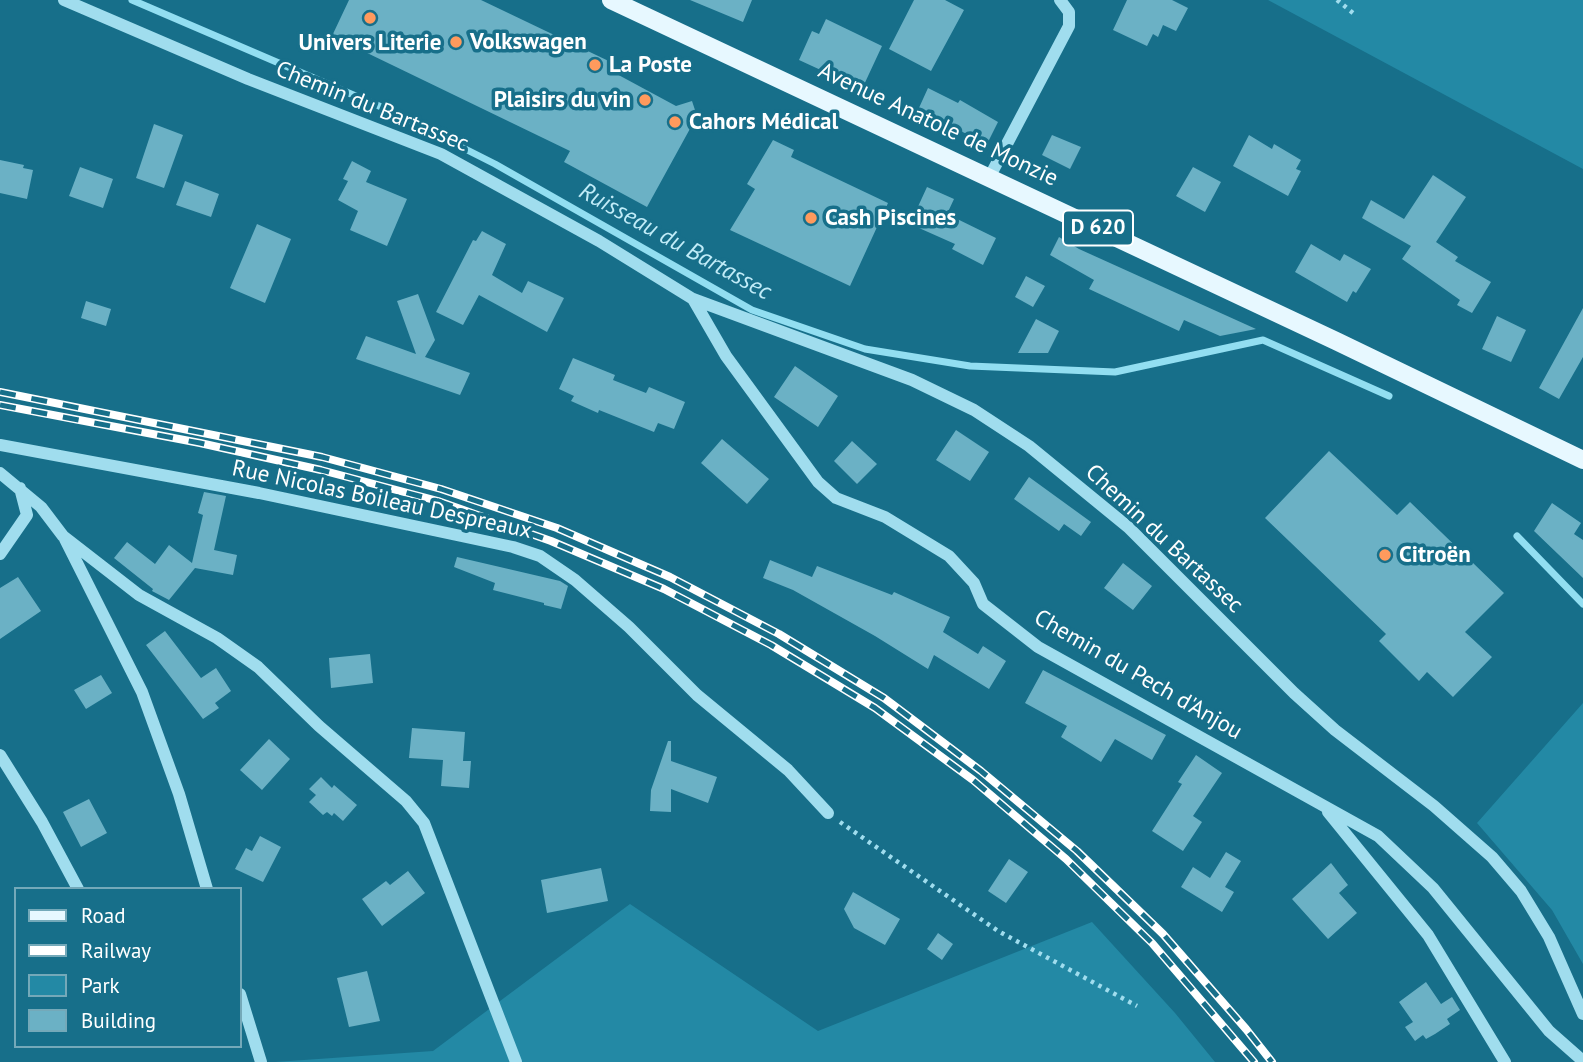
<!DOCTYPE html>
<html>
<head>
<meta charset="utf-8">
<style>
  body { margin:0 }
  #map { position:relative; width:1583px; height:1062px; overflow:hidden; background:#176f8a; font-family:"PT Sans",sans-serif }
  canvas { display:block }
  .legend { position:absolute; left:14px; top:887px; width:228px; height:161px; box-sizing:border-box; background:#176f8a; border:2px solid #74a9b9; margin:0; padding:9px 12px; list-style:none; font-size:21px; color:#fff }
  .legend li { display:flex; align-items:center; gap:14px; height:35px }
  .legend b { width:35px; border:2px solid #74a9b9 }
</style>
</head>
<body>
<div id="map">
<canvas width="1583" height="1062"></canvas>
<ul class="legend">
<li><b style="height:9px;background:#e7f8ff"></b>Road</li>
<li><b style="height:9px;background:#fff"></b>Railway</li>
<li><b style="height:19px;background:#2389a5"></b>Park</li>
<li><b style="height:19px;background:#6bb1c5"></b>Building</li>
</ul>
</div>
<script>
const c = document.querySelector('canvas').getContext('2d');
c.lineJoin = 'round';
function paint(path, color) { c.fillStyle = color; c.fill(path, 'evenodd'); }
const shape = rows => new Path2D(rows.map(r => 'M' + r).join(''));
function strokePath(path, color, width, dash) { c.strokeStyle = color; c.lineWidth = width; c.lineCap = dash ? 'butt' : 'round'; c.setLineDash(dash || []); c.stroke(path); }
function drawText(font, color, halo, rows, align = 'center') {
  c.font = font + ' "PT Sans",sans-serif'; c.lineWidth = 7; c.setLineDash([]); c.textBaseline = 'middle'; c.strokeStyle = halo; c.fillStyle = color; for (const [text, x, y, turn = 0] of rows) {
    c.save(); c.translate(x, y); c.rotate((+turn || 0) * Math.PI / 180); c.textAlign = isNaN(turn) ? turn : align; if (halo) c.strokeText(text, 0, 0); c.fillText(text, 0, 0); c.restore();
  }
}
const green = shape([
  [1268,0,1583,0,1583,169],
  [1583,703,1583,964,1552,910,1477,823],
  [630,904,818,1031,1092,922,1175,1013,1215,1062,275,1062,433,1051]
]);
const stream = shape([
  [132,0,386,109,495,164,752,310,865,349,970,366,1115,372,1263,340,1389,396],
  [1517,536,1583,604]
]);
const building = shape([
  [349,0,481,0,617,65,613,72,676,106,692,101,697,116,647,207,564,162,570,151,332,36],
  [690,0,752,0,743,22],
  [914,0,945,0,964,10,931,71,889,49],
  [1127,0,1172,0,1188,8,1176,31,1163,25,1158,37,1153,34,1147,46,1113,30],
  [826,19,882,46,862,89,799,60,812,31,819,34],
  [928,88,958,103,960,100,998,122,987,144,918,110],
  [154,124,183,135,164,188,136,178],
  [1052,135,1081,147,1070,169,1042,155],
  [1249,135,1272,149,1274,144,1301,160,1296,169,1301,171,1288,196,1233,166],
  [773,140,794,150,791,157,888,203,850,286,730,230,755,189,747,184],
  [0,160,24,165,23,168,33,170,27,199,0,193],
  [352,161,371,171,366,182,407,199,387,246,350,230,358,211,338,200,348,181,343,179],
  [80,167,113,179,103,208,69,196],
  [1193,167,1221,182,1205,212,1176,196],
  [1433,175,1466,197,1436,242,1458,257,1455,261,1491,282,1472,313,1457,305,1460,300,1402,259,1411,246,1362,218,1371,200,1404,219],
  [185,181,219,194,211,217,176,205],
  [927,187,954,199,947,214,996,238,983,265,952,249,955,244,910,224],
  [257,224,291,239,265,303,230,288],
  [482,231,506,244,492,275,522,293,528,281,564,298,547,332,479,295,463,325,436,312,473,240,476,241],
  [1059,237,1079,249,1256,329,1220,336,1184,320,1179,331,1089,289,1094,280,1050,255],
  [1311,244,1340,261,1344,254,1371,269,1356,293,1353,291,1347,302,1295,272],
  [1026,276,1045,286,1033,307,1015,297],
  [418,294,435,340,425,357,470,373,460,395,356,359,366,336,416,354,397,301],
  [86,301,111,309,106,326,81,318],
  [1583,308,1583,357,1559,399,1539,388],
  [1497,316,1526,330,1511,362,1482,349],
  [1036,319,1059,331,1048,353,1018,353],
  [573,358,615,375,613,380,646,393,649,387,685,402,674,429,658,423,654,432,599,410,598,413,571,401,574,396,559,389],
  [795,366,838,396,818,427,774,397],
  [956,430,989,452,970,481,936,460],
  [722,439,769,479,747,504,701,463],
  [852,441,877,464,857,484,834,461],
  [1329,451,1397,515,1410,502,1504,593,1465,632,1492,657,1453,697,1427,672,1419,681,1379,641,1386,634,1265,518],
  [1029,477,1091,522,1081,536,1064,524,1059,531,1014,499],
  [204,492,226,496,214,550,237,555,233,575,195,568,169,600,152,591,153,589,114,558,127,542,155,564,169,545,192,563,203,515,198,513],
  [1552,503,1581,523,1574,534,1583,540,1583,578,1534,531],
  [457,557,560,581,568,586,561,609,544,605,544,603,493,590,495,583,454,567],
  [770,560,812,577,817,566,892,595,894,592,950,617,943,632,978,654,983,646,1006,661,989,689,934,655,928,669,875,636,793,590,763,578],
  [1123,563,1152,586,1133,610,1104,588],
  [18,577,41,611,0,639,0,588],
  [165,631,201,678,216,668,231,691,215,703,219,708,203,719,146,645],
  [370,654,373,683,331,688,329,658],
  [1043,670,1166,735,1152,760,1115,739,1101,762,1061,737,1067,726,1025,703],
  [101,675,112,693,86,709,74,690],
  [412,728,465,732,463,761,471,761,469,788,441,786,443,760,409,758],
  [269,739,290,759,262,790,240,770],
  [668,741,671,741,671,761,717,777,708,803,671,789,671,812,650,811,651,790],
  [1196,755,1222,773,1193,816,1202,822,1183,851,1152,831,1182,784,1178,782],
  [321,777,332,788,334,785,357,805,343,821,334,813,332,816,327,812,323,815,309,802,316,795,309,789],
  [89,799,107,833,81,847,63,812],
  [260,836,281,847,263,882,235,869,246,848,252,851],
  [1226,852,1241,861,1225,887,1234,892,1222,912,1181,887,1193,867,1210,878],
  [1009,859,1028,872,1006,903,988,891],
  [1331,863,1348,885,1339,893,1357,913,1328,939,1292,899],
  [601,868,608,901,547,913,541,880],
  [408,871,425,893,382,926,362,899,386,881,390,885],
  [853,892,900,919,885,945,854,928,844,909],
  [938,933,953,944,942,960,927,949],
  [367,971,380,1021,349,1027,337,978],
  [1426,982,1441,1004,1452,997,1460,1010,1447,1019,1450,1024,1435,1034,1426,1039,1423,1035,1415,1041,1405,1027,1413,1022,1399,1002]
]);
const path = shape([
  [1337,0,1353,13],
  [840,822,998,931,1137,1006]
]);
const minor = shape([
  [64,0,248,79,441,154,599,241,693,299,912,380,974,410,1029,446,1128,527,1294,693,1335,730,1434,806,1492,857,1521,891,1549,937,1583,1014],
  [989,178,1069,26,1069,12,1060,0],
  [693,299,726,356,818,482,836,498,885,517,949,556,974,583,983,604,1038,647,1378,836,1433,888,1549,1031,1583,1061],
  [0,445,259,493,513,547,540,556,575,580,629,627,697,695,788,770,828,813],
  [0,473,41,507,63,536,139,595,217,638,258,667,319,726,406,801,424,823,516,1062],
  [65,539,142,692,179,794,207,889],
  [0,554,27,515,20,488],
  [0,755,42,822,78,889],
  [1328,812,1428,935,1505,1062],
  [240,994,261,1062]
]);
const major = shape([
  [611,0,1336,341,1583,460]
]);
const rail = shape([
  [0,392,322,457,441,489,557,528,670,577,779,634,884,698,981,771,1077,851,1163,934,1246,1029,1272,1062],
  [0,405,200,443,321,470,438,501,551,541,664,589,771,645,875,708,973,780,1066,859,1152,943,1254,1062]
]);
const markers = [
  [370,18,7,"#ff9a5d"],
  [456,42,7,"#ff9a5d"],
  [595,65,7,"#ff9a5d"],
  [645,100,7,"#ff9a5d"],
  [675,122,7,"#ff9a5d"],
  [811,218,7,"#ff9a5d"],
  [1385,555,7,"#ff9a5d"]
];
const shields = [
  [1098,228,70]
];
const shieldNames = [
  ["D 620",1098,228]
];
const poiNames = [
  ["Volkswagen",470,42],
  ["Univers Literie",370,43,"center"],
  ["La Poste",609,65],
  ["Plaisirs du vin",631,100,"right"],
  ["Cahors Médical",689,122],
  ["Cash Piscines",825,218],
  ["Citroën",1399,555]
];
const streetNames = [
  ["Chemin du Bartassec",372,107,22],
  ["Avenue Anatole de Monzie",938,125,25],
  ["Rue Nicolas Boileau Despreaux",382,500,12],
  ["Chemin du Bartassec",1164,539,43],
  ["Chemin du Pech d'Anjou",1138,675,30]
];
const waterNames = [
  ["Ruisseau du Bartassec",675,242,29]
];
paint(green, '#2389a5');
strokePath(stream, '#92def1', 7);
paint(building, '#6bb1c5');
strokePath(path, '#a0ddee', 4.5, [3.5, 5]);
strokePath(minor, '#a0ddee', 12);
strokePath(major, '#e7f8ff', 18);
strokePath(rail, '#fff', 8);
strokePath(rail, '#176f8a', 5, [16]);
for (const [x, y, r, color] of markers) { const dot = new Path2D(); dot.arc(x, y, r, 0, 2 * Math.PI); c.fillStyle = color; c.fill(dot); strokePath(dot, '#176f8a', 2.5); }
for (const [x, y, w] of shields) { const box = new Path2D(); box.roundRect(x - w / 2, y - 17.5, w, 35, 5); c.fillStyle = '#176f8a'; c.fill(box); strokePath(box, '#fff', 2); }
drawText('bold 21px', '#fff', null, shieldNames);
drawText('bold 23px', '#fff', '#176f8a', poiNames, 'left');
drawText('23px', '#fff', '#176f8a', streetNames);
drawText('italic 24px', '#c1ecf8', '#176f8a', waterNames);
</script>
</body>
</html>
